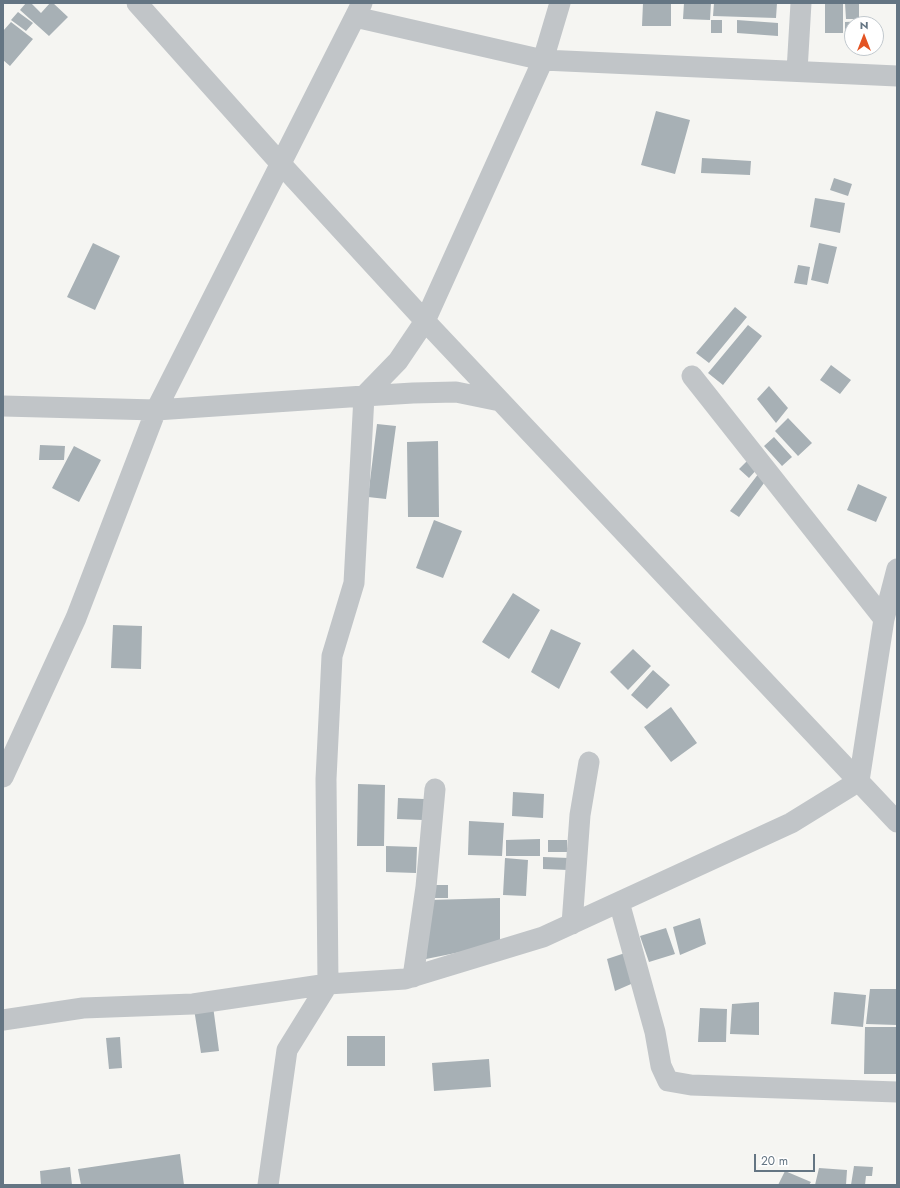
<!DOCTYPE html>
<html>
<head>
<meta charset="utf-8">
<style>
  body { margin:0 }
  #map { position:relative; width:900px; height:1188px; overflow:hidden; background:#f5f5f2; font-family:Jost,sans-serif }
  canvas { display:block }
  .frame { position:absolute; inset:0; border:4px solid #647583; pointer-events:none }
  .north { position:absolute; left:844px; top:16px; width:40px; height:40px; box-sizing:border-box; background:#fff; border:1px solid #c1c8cd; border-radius:50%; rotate:0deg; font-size:11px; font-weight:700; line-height:16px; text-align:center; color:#647583 }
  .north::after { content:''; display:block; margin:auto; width:14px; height:18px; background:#e35424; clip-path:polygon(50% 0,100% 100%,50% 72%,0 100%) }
  .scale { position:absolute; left:754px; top:1154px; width:61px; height:18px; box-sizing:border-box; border:2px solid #647583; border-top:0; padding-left:5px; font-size:12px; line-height:14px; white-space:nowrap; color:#647583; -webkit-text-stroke:3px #fff; paint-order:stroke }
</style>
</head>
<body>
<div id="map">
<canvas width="900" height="1188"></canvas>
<div class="frame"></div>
<div class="north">N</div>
<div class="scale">20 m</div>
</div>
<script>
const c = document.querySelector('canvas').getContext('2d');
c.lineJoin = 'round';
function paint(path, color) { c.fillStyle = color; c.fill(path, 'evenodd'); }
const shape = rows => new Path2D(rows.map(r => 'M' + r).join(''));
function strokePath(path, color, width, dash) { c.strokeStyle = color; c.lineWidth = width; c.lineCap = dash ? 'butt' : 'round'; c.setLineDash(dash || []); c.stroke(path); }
const building = shape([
  [26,3,31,3,41,13,50,3,53,3,68,17,49,36,20,10],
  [643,3,671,3,671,26,642,26],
  [684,3,711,3,710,20,683,19],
  [714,3,777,3,776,18,713,16],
  [825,3,843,3,843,33,825,33],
  [845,3,859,3,859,19,846,19],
  [18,12,33,23,26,31,11,20],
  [711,20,722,20,722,33,711,33],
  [737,20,778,23,778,36,737,33],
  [866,21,866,24,852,24,852,34,845,34,845,22],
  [11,22,33,39,10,66,3,60,3,31],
  [656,111,690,120,675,174,641,165],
  [702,158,751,161,750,175,701,173],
  [834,178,852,184,848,196,830,190],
  [815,198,845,203,840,233,810,227],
  [93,243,120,256,95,310,67,297],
  [819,243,837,247,828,284,811,280],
  [798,265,810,267,807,285,794,283],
  [735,307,747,317,709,363,696,353],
  [748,325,762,336,723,385,708,373],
  [831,365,851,380,840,394,820,380],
  [769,386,788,408,776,423,757,399],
  [788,418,812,443,798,456,775,431],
  [377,424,396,426,386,499,368,497],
  [774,437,792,457,782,466,764,446],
  [438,441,439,517,408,517,407,442],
  [40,445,65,446,64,460,39,460],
  [74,446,101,460,79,502,52,488],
  [749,459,758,468,749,478,739,469],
  [759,473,767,479,739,517,730,511],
  [858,484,887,497,876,522,847,510],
  [434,520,462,531,443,578,416,568],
  [513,593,540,610,509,659,482,642],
  [113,625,142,626,141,669,111,668],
  [551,629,581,643,559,689,531,672],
  [633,649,651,666,628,690,610,672],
  [653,670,670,685,647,709,631,695],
  [671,707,697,743,671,762,644,727],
  [358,784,385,785,384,846,357,846],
  [513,792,544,794,543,818,512,816],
  [398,798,424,799,423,820,397,819],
  [469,821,504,823,502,856,468,855],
  [540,839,540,856,506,856,506,840],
  [548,840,567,840,567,852,548,852],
  [386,846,417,847,416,873,386,872],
  [543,857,569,858,568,870,543,869],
  [505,858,528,860,526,896,503,895],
  [434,885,448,885,448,898,434,898],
  [500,898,500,944,426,959,430,900],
  [700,918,706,944,680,955,673,927],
  [666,928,675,954,649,962,640,936],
  [631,951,638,981,615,991,607,959],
  [870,989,897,989,897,1025,866,1024],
  [834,992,866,995,863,1027,831,1024],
  [759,1002,759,1035,730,1034,732,1004],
  [213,1006,219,1051,201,1053,194,1009],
  [700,1008,727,1009,726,1042,698,1042],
  [865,1027,897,1027,897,1074,864,1074],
  [347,1036,385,1036,385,1066,347,1066],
  [120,1037,122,1068,109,1069,106,1038],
  [489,1059,491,1087,434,1091,432,1063],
  [180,1154,184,1185,81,1185,78,1169],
  [854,1166,873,1167,872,1176,866,1176,865,1185,851,1185],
  [70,1167,72,1185,41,1185,40,1171],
  [819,1168,847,1170,846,1185,815,1185],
  [785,1171,811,1182,809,1185,778,1185]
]);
const minor = shape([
  [137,3,280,163,425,321,897,822],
  [355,17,543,60,897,76],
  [797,71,801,3],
  [692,376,884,619],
  [3,406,156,410,364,396,398,361,425,321,543,60,560,3],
  [3,777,76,618,156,410,362,3],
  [619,902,655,1032,661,1066,668,1081,691,1085,897,1092],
  [572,924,580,815,589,762],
  [413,977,426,887,435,789],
  [3,1020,83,1008,193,1004,328,984,405,979,543,937,791,823,859,781,884,619,897,569],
  [268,1185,287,1050,328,984,326,779,332,656,354,583,364,396,413,393,456,392,500,401]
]);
paint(building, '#a7b0b5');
strokePath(minor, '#c1c5c8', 21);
</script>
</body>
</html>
